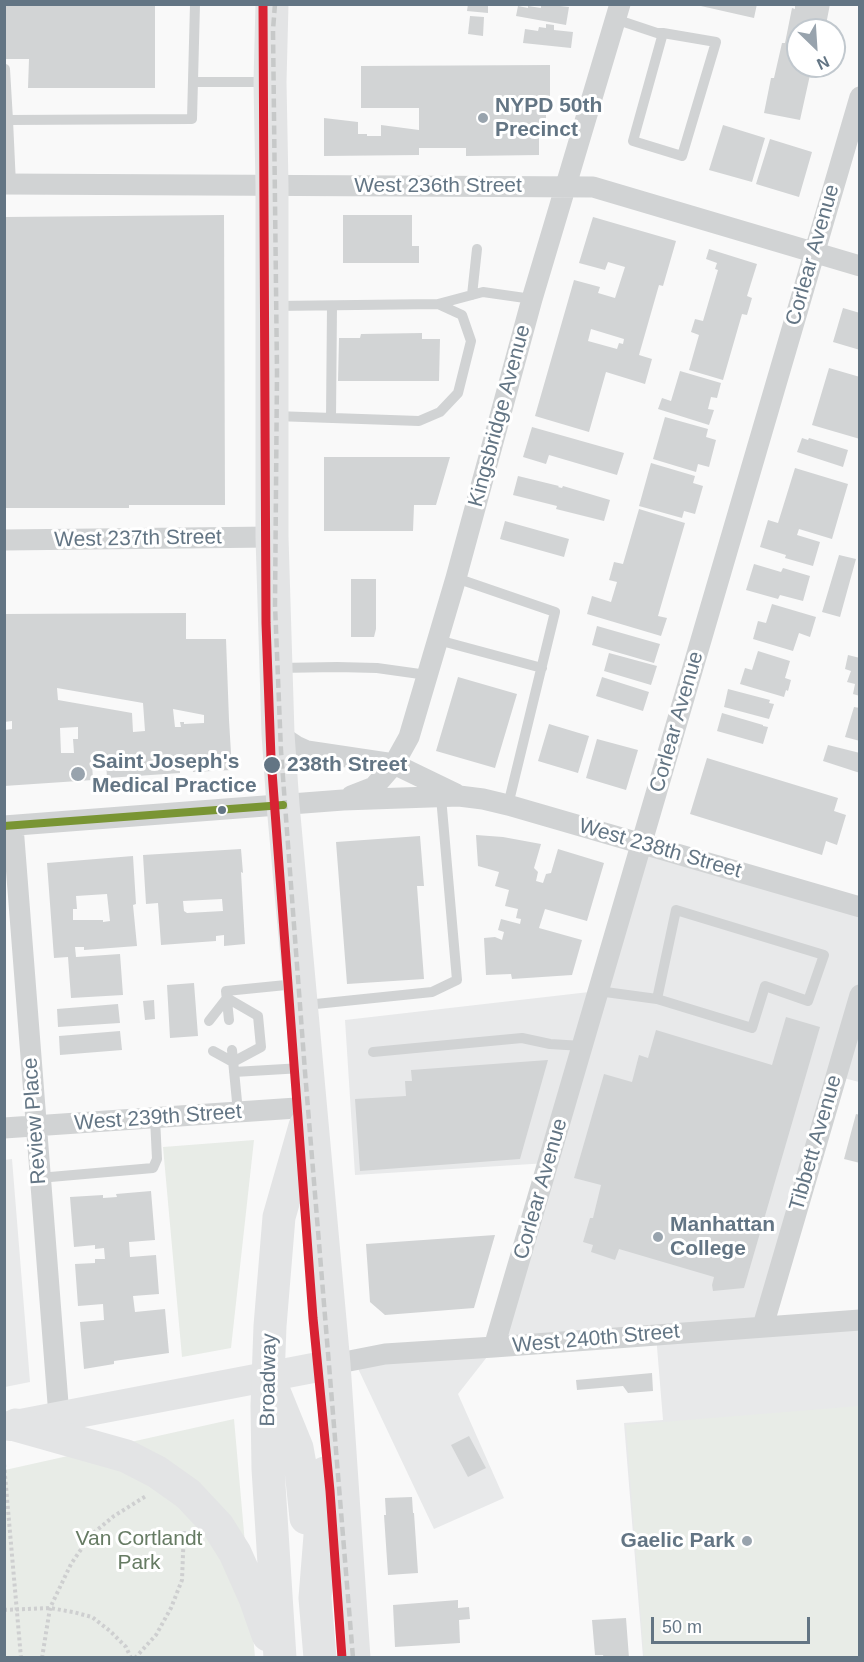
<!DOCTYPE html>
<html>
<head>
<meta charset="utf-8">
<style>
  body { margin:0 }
  #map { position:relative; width:864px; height:1662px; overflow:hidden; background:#f9f9f9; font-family:Arial,sans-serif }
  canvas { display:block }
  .frame { position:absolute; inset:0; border:6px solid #637584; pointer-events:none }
  .north { position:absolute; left:786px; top:18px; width:60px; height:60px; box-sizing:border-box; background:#fff; border:2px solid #c1c8ce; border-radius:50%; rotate:155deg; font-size:16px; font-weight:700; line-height:24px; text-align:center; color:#637584 }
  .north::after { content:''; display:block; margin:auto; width:21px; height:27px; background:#98a3ad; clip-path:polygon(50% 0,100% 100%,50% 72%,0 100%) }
  .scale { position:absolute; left:651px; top:1617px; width:159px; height:27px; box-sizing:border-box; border:3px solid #637584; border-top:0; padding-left:8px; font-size:18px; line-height:21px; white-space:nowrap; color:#637584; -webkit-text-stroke:4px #fff; paint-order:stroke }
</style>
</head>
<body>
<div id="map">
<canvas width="864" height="1662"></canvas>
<div class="frame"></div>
<div class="north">N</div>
<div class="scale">50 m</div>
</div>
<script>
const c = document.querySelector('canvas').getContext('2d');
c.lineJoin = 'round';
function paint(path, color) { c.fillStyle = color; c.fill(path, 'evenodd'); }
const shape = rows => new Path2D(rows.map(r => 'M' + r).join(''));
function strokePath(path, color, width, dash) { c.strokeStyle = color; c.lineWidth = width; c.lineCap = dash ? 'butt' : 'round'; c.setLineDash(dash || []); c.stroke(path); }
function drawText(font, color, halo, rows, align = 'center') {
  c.font = font + ' Arial,sans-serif'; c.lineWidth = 6; c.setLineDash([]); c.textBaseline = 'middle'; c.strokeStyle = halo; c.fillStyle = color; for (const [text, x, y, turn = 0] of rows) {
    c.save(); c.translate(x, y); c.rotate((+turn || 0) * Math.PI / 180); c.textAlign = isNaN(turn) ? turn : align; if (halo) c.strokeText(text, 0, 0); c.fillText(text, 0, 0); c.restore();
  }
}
const built = shape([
  [641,844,859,907,859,1082,836,1076,763,1326,859,1320,859,1657,643,1657,624,1423,663,1420,656,1335,494,1348,458,1394,504,1498,434,1529,354,1360,494,1347,548,1163,355,1175,345,1020,598,991],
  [12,1159,30,1382,5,1387,4,1160]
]);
const green = shape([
  [254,1140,231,1348,182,1357,163,1147],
  [859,1406,859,1657,644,1657,626,1425],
  [234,1419,255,1657,5,1658,5,1470]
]);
const building = shape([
  [4,4,155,4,155,88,28,88,29,59,4,59],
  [468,4,488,4,488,13,467,11],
  [541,4,569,7,566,25,516,16,518,6,528,8,528,6,541,8],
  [692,4,757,4,754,18],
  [795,4,830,4,825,30,798,30,798,66,812,66,800,120,764,113,771,78,774,78,782,43,785,43,792,8,795,9],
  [470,16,484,17,483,36,468,34],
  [546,24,554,25,554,30,573,32,571,48,523,43,525,29,538,31,539,27,546,28],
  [550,65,550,106,546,106,546,128,539,128,539,155,466,156,466,148,419,148,419,155,324,156,324,118,358,122,358,134,367,134,367,136,381,136,381,125,419,130,419,108,361,108,361,66],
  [723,125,765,138,752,182,709,170],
  [770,139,812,152,799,197,756,184],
  [224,215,225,505,129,505,129,508,5,508,5,217],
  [343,215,412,215,412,246,419,246,419,263,343,263],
  [593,217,676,241,663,286,659,285,639,355,652,359,645,384,606,372,589,432,535,416,574,280,600,287,598,293,615,298,625,267,608,262,605,270,579,263],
  [591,329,624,339,623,344,619,343,617,349,588,341],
  [709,249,757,264,747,296,752,298,747,315,742,314,723,380,689,370,699,335,691,332,695,319,703,321,718,270,715,269,717,263,706,259],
  [843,308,860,313,860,350,833,342],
  [422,333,422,339,440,339,439,381,338,381,339,338,360,338,361,334],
  [829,368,860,377,860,439,812,425],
  [680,371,721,383,717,398,711,397,708,409,714,410,709,425,658,409,662,398,671,401],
  [665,417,708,429,706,437,716,440,709,467,698,464,696,472,653,459],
  [532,427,624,453,617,475,549,455,546,464,523,457],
  [802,438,808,440,809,438,848,450,843,467,797,452],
  [324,457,450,457,436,505,414,505,413,531,324,531],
  [651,463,695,476,693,483,703,486,695,514,684,511,682,518,639,506],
  [795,468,848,484,832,539,799,529,797,535,820,542,813,566,785,558,786,555,760,547,768,520,778,523],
  [518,476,559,486,558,487,562,488,563,486,610,500,604,521,556,509,557,506,513,495],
  [639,509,685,523,658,616,667,618,661,636,587,614,592,596,611,602,617,582,609,580,614,562,623,564],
  [505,521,569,539,564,557,500,539],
  [839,555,856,559,840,617,822,612],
  [754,564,781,572,783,568,810,576,803,601,780,595,778,599,746,590],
  [351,579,376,579,376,629,374,637,351,637],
  [772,604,816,617,810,637,799,633,793,651,753,639,758,621,766,623],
  [186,613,186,639,226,639,229,720,232,770,193,772,192,755,181,756,179,758,180,773,107,778,106,762,92,763,93,780,4,786,4,730,12,729,12,721,4,722,4,614],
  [57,688,143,703,145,731,133,732,132,713,58,700],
  [173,709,204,715,204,723,184,724,184,722,180,722,181,727,175,727],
  [78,727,78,739,73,739,74,753,61,753,60,728],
  [597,626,660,644,654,663,592,645],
  [758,651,790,661,785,678,791,680,788,691,786,690,784,697,740,684,745,668,752,670],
  [609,653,657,666,651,685,604,671],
  [848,655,860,658,860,696,853,694,855,684,847,682,851,671,845,669],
  [458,677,517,694,495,768,436,751],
  [602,677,649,692,643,711,596,696],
  [728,689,770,700,769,703,774,704,769,719,724,707],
  [854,707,860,708,860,741,845,737],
  [722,713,763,725,763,726,768,727,763,744,717,731],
  [549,724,589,736,578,773,538,761],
  [597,739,638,750,626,790,586,778],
  [828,745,860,753,860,773,823,761],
  [707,758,838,798,834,811,846,815,837,845,826,841,822,855,690,814],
  [476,835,503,837,541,844,534,868,538,872,536,881,543,883,546,874,551,873,558,849,604,863,587,921,545,909,539,928,582,940,572,975,512,979,511,974,486,975,484,938,495,937,502,940,504,932,498,930,501,919,520,924,521,919,516,918,518,909,505,906,509,890,495,886,499,872,478,866],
  [420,836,424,886,417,886,424,979,347,984,336,842],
  [241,849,243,873,241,872,245,944,224,946,224,935,216,936,216,941,161,945,158,903,146,904,143,855],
  [222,899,223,911,187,913,184,911,183,901],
  [133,856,136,904,133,905,137,946,84,950,84,947,75,947,76,957,120,954,123,995,71,998,68,957,54,958,47,863],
  [107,894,110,921,103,922,103,920,73,920,73,909,77,909,76,896],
  [194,983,198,1036,170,1038,167,985],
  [154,1000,155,1019,145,1020,143,1001],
  [118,1004,120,1023,58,1027,57,1009],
  [786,1017,820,1027,744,1288,713,1291,712,1285,714,1277,619,1249,615,1260,591,1252,593,1245,583,1242,590,1218,593,1218,601,1185,574,1178,604,1074,632,1082,639,1055,648,1058,656,1030,772,1065],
  [120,1031,122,1050,60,1055,59,1036],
  [548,1060,520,1159,360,1171,355,1099,406,1096,405,1081,412,1081,411,1070],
  [856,1114,860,1115,860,1163,844,1159],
  [151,1191,155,1240,129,1242,130,1257,156,1255,159,1294,133,1296,135,1312,165,1309,169,1353,114,1361,114,1364,84,1369,80,1322,104,1320,103,1304,78,1306,75,1264,95,1263,95,1259,105,1259,104,1248,95,1249,95,1245,74,1247,70,1197,103,1195,103,1198,117,1197,116,1194],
  [495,1235,474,1308,385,1315,370,1302,366,1244],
  [652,1373,653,1391,628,1393,623,1386,577,1390,576,1380],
  [469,1436,486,1468,468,1477,451,1445],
  [412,1497,413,1513,414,1513,418,1573,388,1575,384,1515,386,1515,385,1498],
  [458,1600,458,1608,469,1607,470,1619,459,1620,460,1643,395,1647,393,1605],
  [626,1618,629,1658,604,1658,603,1655,595,1655,592,1620]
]);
const path = shape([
  [4,1464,21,1658],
  [4,1610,50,1608,73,1612,92,1617,110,1631,126,1647,131,1658],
  [42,1658,50,1608,71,1564,91,1535,114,1516,146,1496],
  [135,1658,156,1635,171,1608,182,1580,184,1529]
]);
const lane = shape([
  [615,19,657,33,663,33,716,42,682,156,633,141,663,33],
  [5,69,8,120,192,119,195,4],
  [193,82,267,82],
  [4,121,8,120,11,185],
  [472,295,477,249],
  [438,304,483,292,532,299],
  [274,306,438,304,462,315,471,341,458,393,440,412,419,421,275,416],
  [331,418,332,306],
  [456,578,555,612,508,805],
  [438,640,542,668],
  [278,668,337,667,377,668,427,675],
  [598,991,657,999,676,910,824,955,808,1001,765,986,752,1028,657,999],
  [306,1005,432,992,457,980,441,797],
  [229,1020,226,991,296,984],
  [209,1021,227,998],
  [232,1050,238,1112],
  [213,1051,233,1062,261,1047,258,1016,227,998],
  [373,1052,522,1038,550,1044,582,1046],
  [234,1072,302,1068],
  [39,1178,153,1168,157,1159,155,1118]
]);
const street = shape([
  [4,184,593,187,860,266],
  [4,540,272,537],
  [278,734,296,746,307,751,394,764,456,794],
  [351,796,374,787,394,764,409,737,456,578,532,299,620,4],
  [4,826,343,800,459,796,483,799,508,805,860,907],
  [13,826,59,1416],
  [4,1128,311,1107],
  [763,1326,860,995],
  [494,1347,860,97],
  [334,1364,385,1354,494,1347,860,1320]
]);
const secondary = shape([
  [10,1426,334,1364]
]);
const primary = shape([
  [272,4,270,82,272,186,272,537,278,734,283,805,334,1364,354,1658],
  [273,1389,297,1448,301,1470,306,1518],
  [16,1425,126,1456,157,1472,188,1494,218,1526,235,1553,255,1598,268,1635],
  [280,1658,268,1469,267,1406,270,1326,279,1217,305,1126],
  [320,1658,315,1598,325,1473]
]);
const rail = shape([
  [275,4,273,30,277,372,275,605,281,751,305,1072,353,1658]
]);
const bus1 = shape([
  [4,826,283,805]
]);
const metro1 = shape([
  [263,4,266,623,271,758,313,1318,330,1491,342,1658]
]);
const markers = [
  [483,118,6,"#98a3ad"],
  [272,765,9,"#637584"],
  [78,774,8,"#98a3ad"],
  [222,810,5,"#637584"],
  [658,1237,6,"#98a3ad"],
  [747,1541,6,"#98a3ad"]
];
const poiNames = [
  ["NYPD 50th",495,106],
  ["Precinct",495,130],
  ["Saint Joseph's",92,762],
  ["Medical Practice",92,786],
  ["Manhattan",670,1225],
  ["College",670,1249],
  ["Gaelic Park",735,1541,"right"]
];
const streetNames = [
  ["West 236th Street",438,186],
  ["Corlear Avenue",813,255,-74],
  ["Kingsbridge Avenue",500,416,-75],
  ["West 237th Street",138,539,-1],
  ["Corlear Avenue",677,722,-74],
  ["West 238th Street",660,849,16],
  ["West 239th Street",158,1118,-4],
  ["Review Place",35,1121,-94],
  ["Tibbett Avenue",816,1143,-74],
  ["Corlear Avenue",541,1189,-74],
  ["West 240th Street",596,1339,-5],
  ["Broadway",269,1380,-89]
];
const stopNames = [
  ["238th Street",287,765]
];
const parkNames = [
  ["Van Cortlandt",139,1539],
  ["Park",139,1563]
];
paint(built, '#e8e9ea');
paint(green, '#e8ece7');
paint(building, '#d2d4d5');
strokePath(path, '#cecfd0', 4, [3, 3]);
strokePath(lane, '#d1d3d4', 10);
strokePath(street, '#d1d3d4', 21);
strokePath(secondary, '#e3e4e5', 30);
strokePath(primary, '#e3e4e5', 33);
strokePath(rail, '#c7c9c9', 4.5, [9, 4.5]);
strokePath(bus1, '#799534', 8);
strokePath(metro1, '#d82233', 9);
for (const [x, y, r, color] of markers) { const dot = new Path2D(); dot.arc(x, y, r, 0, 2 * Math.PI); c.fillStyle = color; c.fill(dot); strokePath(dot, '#fff', 2); }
drawText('bold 21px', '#637584', '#fff', poiNames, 'left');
drawText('21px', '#637584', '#fff', streetNames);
drawText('bold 21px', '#637584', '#fff', stopNames, 'left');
drawText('21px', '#667b63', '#fff', parkNames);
</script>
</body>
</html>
